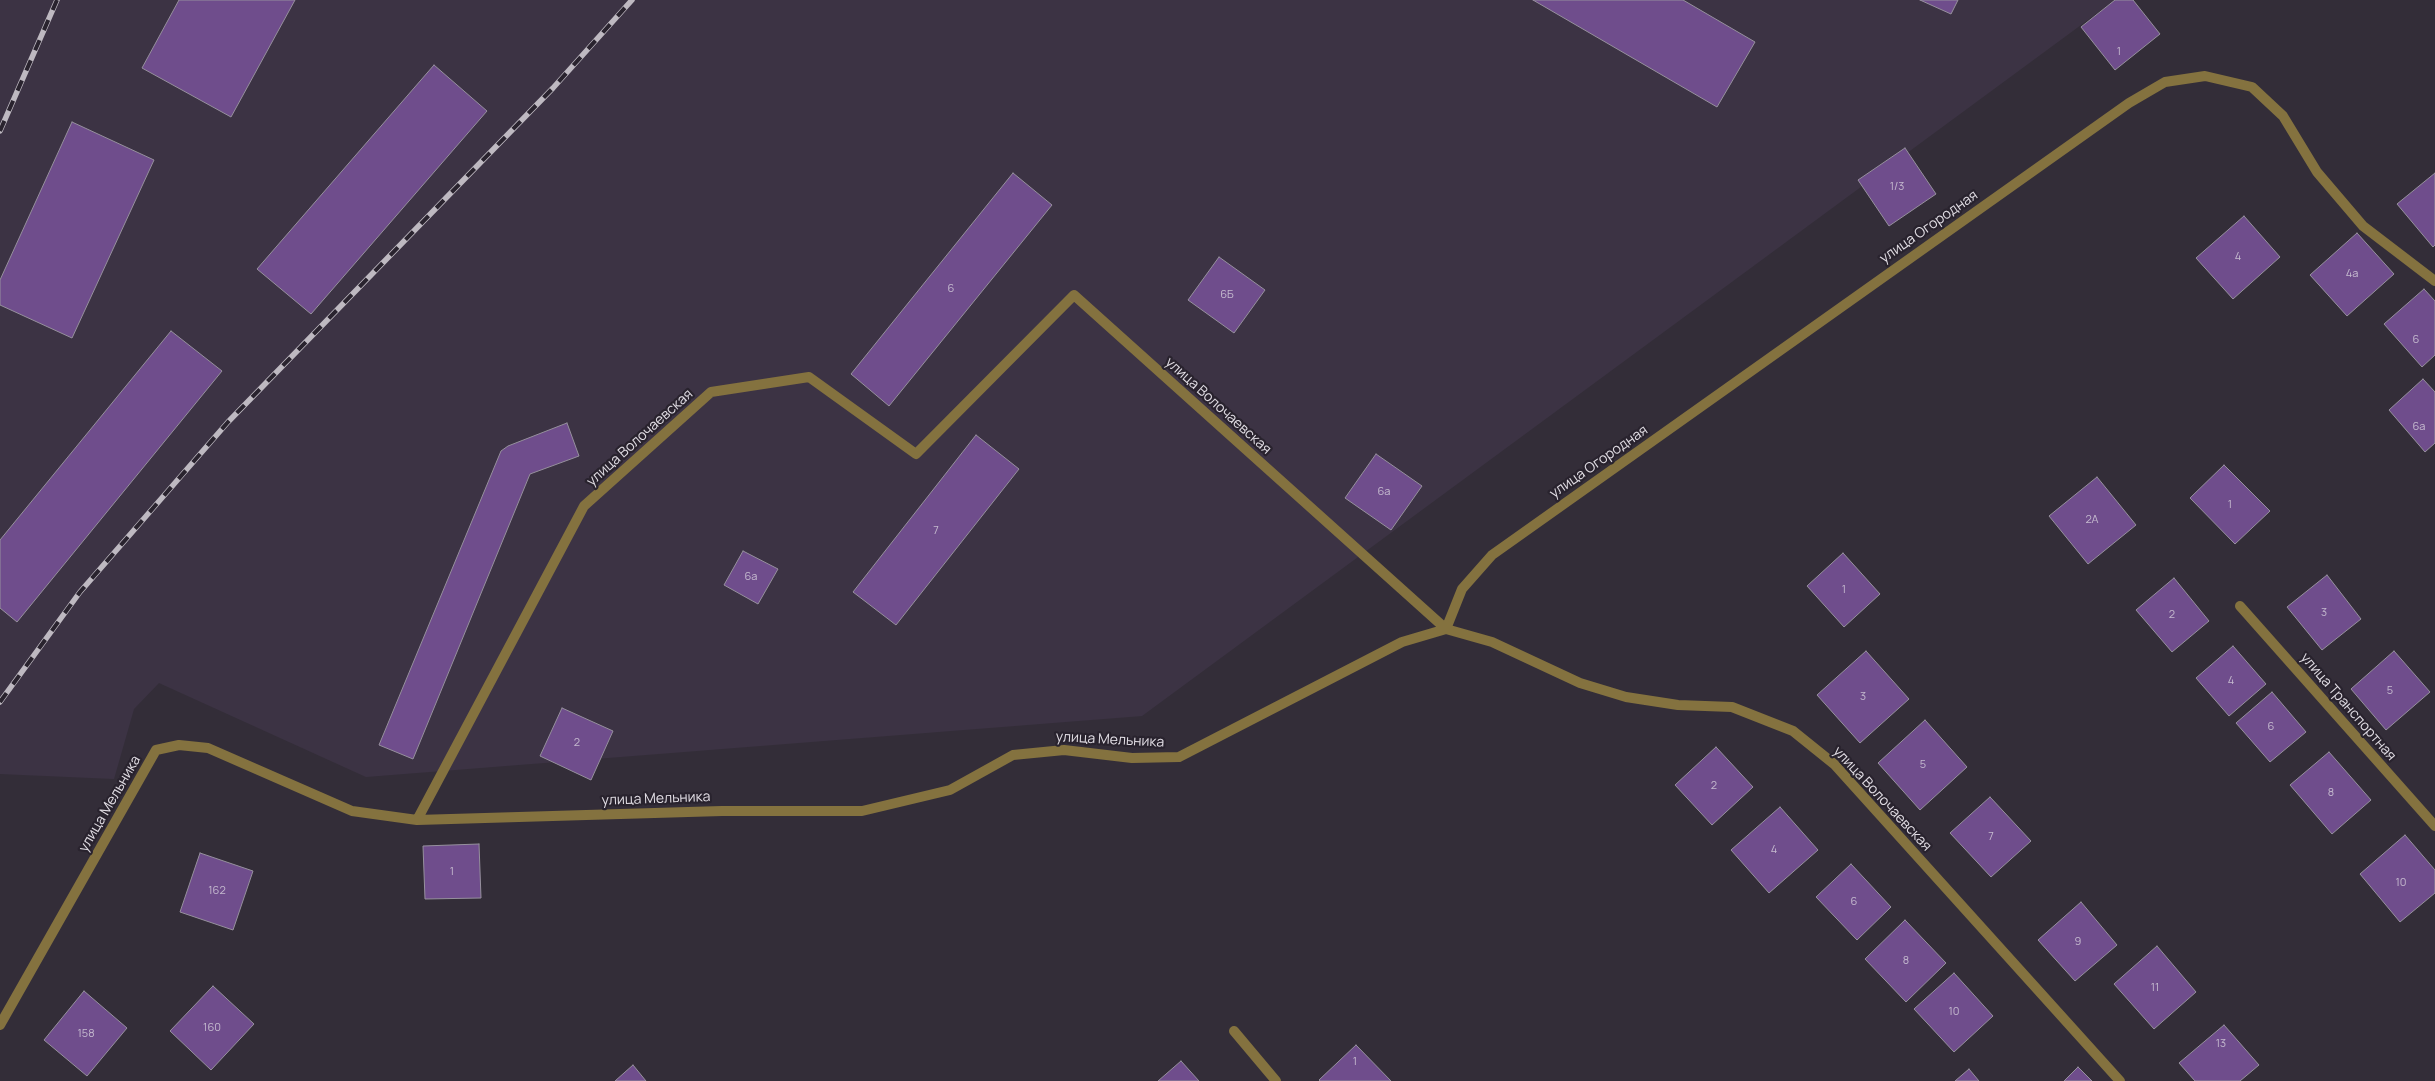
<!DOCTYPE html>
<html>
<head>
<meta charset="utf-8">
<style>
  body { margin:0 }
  canvas { display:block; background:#332d38 }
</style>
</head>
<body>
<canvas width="2435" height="1081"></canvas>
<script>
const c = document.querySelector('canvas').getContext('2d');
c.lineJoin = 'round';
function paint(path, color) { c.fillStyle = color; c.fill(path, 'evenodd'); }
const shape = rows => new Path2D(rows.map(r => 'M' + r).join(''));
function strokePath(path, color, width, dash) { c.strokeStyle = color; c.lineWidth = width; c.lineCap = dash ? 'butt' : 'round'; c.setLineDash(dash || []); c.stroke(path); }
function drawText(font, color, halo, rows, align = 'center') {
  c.font = font + ' Manrope,sans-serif'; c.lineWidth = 4.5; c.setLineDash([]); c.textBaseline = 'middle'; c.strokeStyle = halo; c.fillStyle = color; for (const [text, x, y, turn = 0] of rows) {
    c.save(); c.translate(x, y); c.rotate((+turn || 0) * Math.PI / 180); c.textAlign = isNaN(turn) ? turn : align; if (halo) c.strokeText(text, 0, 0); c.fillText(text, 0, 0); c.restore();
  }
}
const built = shape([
  [0,0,2115,0,1142,716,366,777,159,683,134,709,114,779,0,774]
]);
const building = shape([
  [179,0,295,0,231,117,142,68,179,0],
  [1533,0,1683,0,1755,42,1717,107,1533,0],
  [1920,0,1958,0,1951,14,1920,0],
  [2115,0,2133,0,2160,34,2115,70,2081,27,2115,0],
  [434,65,487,111,311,314,257,269,434,65],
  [72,122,154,160,72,338,0,305,0,280,72,122],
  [1905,148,1936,194,1889,226,1858,180,1905,148],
  [1013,173,1052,205,889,406,851,374,1013,173],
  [2435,173,2435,245,2433,247,2397,204,2435,173],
  [2244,216,2280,257,2233,299,2196,258,2244,216],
  [2357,233,2394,274,2347,316,2310,275,2357,233],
  [1219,257,1265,290,1234,333,1188,300,1219,257],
  [2424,289,2435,301,2435,355,2422,367,2384,324,2424,289],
  [171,331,222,371,17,622,0,608,0,540,171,331],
  [2423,379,2435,392,2435,443,2425,452,2389,410,2423,379],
  [567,423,579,456,530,474,413,759,379,745,501,451,508,446,567,423],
  [976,435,1019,469,896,625,853,592,976,435],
  [1376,454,1422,486,1391,530,1345,498,1376,454],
  [2224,465,2270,511,2235,544,2190,498,2224,465],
  [2097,477,2136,525,2088,564,2049,516,2097,477],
  [743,551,778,569,758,604,724,585,743,551],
  [1843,553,1880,594,1844,627,1807,586,1843,553],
  [2327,575,2361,619,2322,650,2287,607,2327,575],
  [2174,578,2209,621,2172,652,2136,610,2174,578],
  [2233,646,2266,684,2229,716,2196,678,2233,646],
  [1866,651,1909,699,1860,743,1817,695,1866,651],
  [2394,651,2430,692,2386,730,2351,689,2394,651],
  [2272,692,2306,732,2270,762,2236,723,2272,692],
  [562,708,613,731,591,780,540,756,562,708],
  [1925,720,1967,767,1920,810,1878,763,1925,720],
  [1716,747,1753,787,1712,825,1675,785,1716,747],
  [2329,752,2371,800,2332,834,2290,785,2329,752],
  [1990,797,2031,841,1991,877,1950,833,1990,797],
  [1780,807,1818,850,1769,893,1731,850,1780,807],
  [2405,835,2435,870,2435,893,2400,922,2360,874,2405,835],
  [479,844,481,898,425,899,423,846,479,844],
  [200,853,253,871,233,930,180,912,200,853],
  [1851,864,1891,907,1857,940,1816,897,1851,864],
  [2081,902,2117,945,2075,981,2038,940,2081,902],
  [1905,920,1946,963,1906,1002,1865,959,1905,920],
  [2157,946,2196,992,2154,1029,2114,984,2157,946],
  [1954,973,1993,1016,1954,1052,1914,1009,1954,973],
  [213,986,254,1024,211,1070,170,1031,213,986],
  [84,991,127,1028,87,1076,44,1040,84,991],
  [2224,1025,2259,1065,2240,1081,2195,1081,2179,1063,2224,1025],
  [1356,1045,1391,1081,1320,1081,1319,1080,1356,1045],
  [1181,1061,1199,1081,1158,1081,1181,1061],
  [633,1065,646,1081,615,1081,633,1065],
  [2078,1067,2092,1081,2064,1081,2078,1067],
  [1969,1069,1979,1081,1955,1081,1969,1069]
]);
const minor = shape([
  [2240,606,2435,826],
  [417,820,584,506,711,392,809,377,916,454,1074,295,1446,629,1492,642,1580,683,1626,697,1678,705,1732,707,1793,731,1834,764,2120,1081],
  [0,1025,156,750,179,745,208,748,352,811,417,820,722,811,862,811,950,790,1013,755,1064,750,1132,758,1179,757,1402,642,1446,629,1462,589,1492,555,2129,103,2165,82,2205,76,2252,87,2283,116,2317,172,2363,226,2435,281],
  [1234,1031,1276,1081]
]);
const rail = shape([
  [0,131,57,0],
  [0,702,80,592,228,422,553,88,632,0]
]);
const numberNames = [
  ["1",2119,52],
  ["1/3",1897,187],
  ["4",2238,257],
  ["4а",2352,274],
  ["6",951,289],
  ["6Б",1227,295],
  ["6",2416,340],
  ["6а",2419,427],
  ["6а",1384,492],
  ["1",2230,505],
  ["2А",2092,520],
  ["7",936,531],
  ["6а",751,577],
  ["1",1844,590],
  ["3",2324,613],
  ["2",2172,615],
  ["4",2231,681],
  ["5",2390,691],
  ["3",1863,697],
  ["6",2271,727],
  ["2",577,743],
  ["5",1923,765],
  ["2",1714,786],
  ["8",2331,793],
  ["7",1991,837],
  ["4",1774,850],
  ["1",452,872],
  ["10",2401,883],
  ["162",217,891],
  ["6",1854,902],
  ["9",2078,942],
  ["8",1906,961],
  ["11",2155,988],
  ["10",1954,1012],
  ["160",212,1028],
  ["158",86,1034],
  ["13",2221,1044],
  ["1",1355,1062]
];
const streetNames = [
  ["улица Огородная",1929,227,-35],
  ["улица Волочаевская",1218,406,42],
  ["улица Волочаевская",640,438,-42],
  ["улица Огородная",1599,462,-35],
  ["улица Транспортная",2348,707,49],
  ["улица Мельника",1110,740,3],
  ["улица Мельника",656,799,-2],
  ["улица Волочаевская",1882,799,47],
  ["улица Мельника",110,804,-60]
];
paint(built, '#3c3344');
paint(building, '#6f4d8c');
strokePath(building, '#96909d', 1);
strokePath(minor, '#84723f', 10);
strokePath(rail, '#beb9c1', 5.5);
strokePath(rail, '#29232e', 4, [11]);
drawText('11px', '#c4b9ce', null, numberNames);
drawText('14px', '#e1dde4', '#29232e', streetNames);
</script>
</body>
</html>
